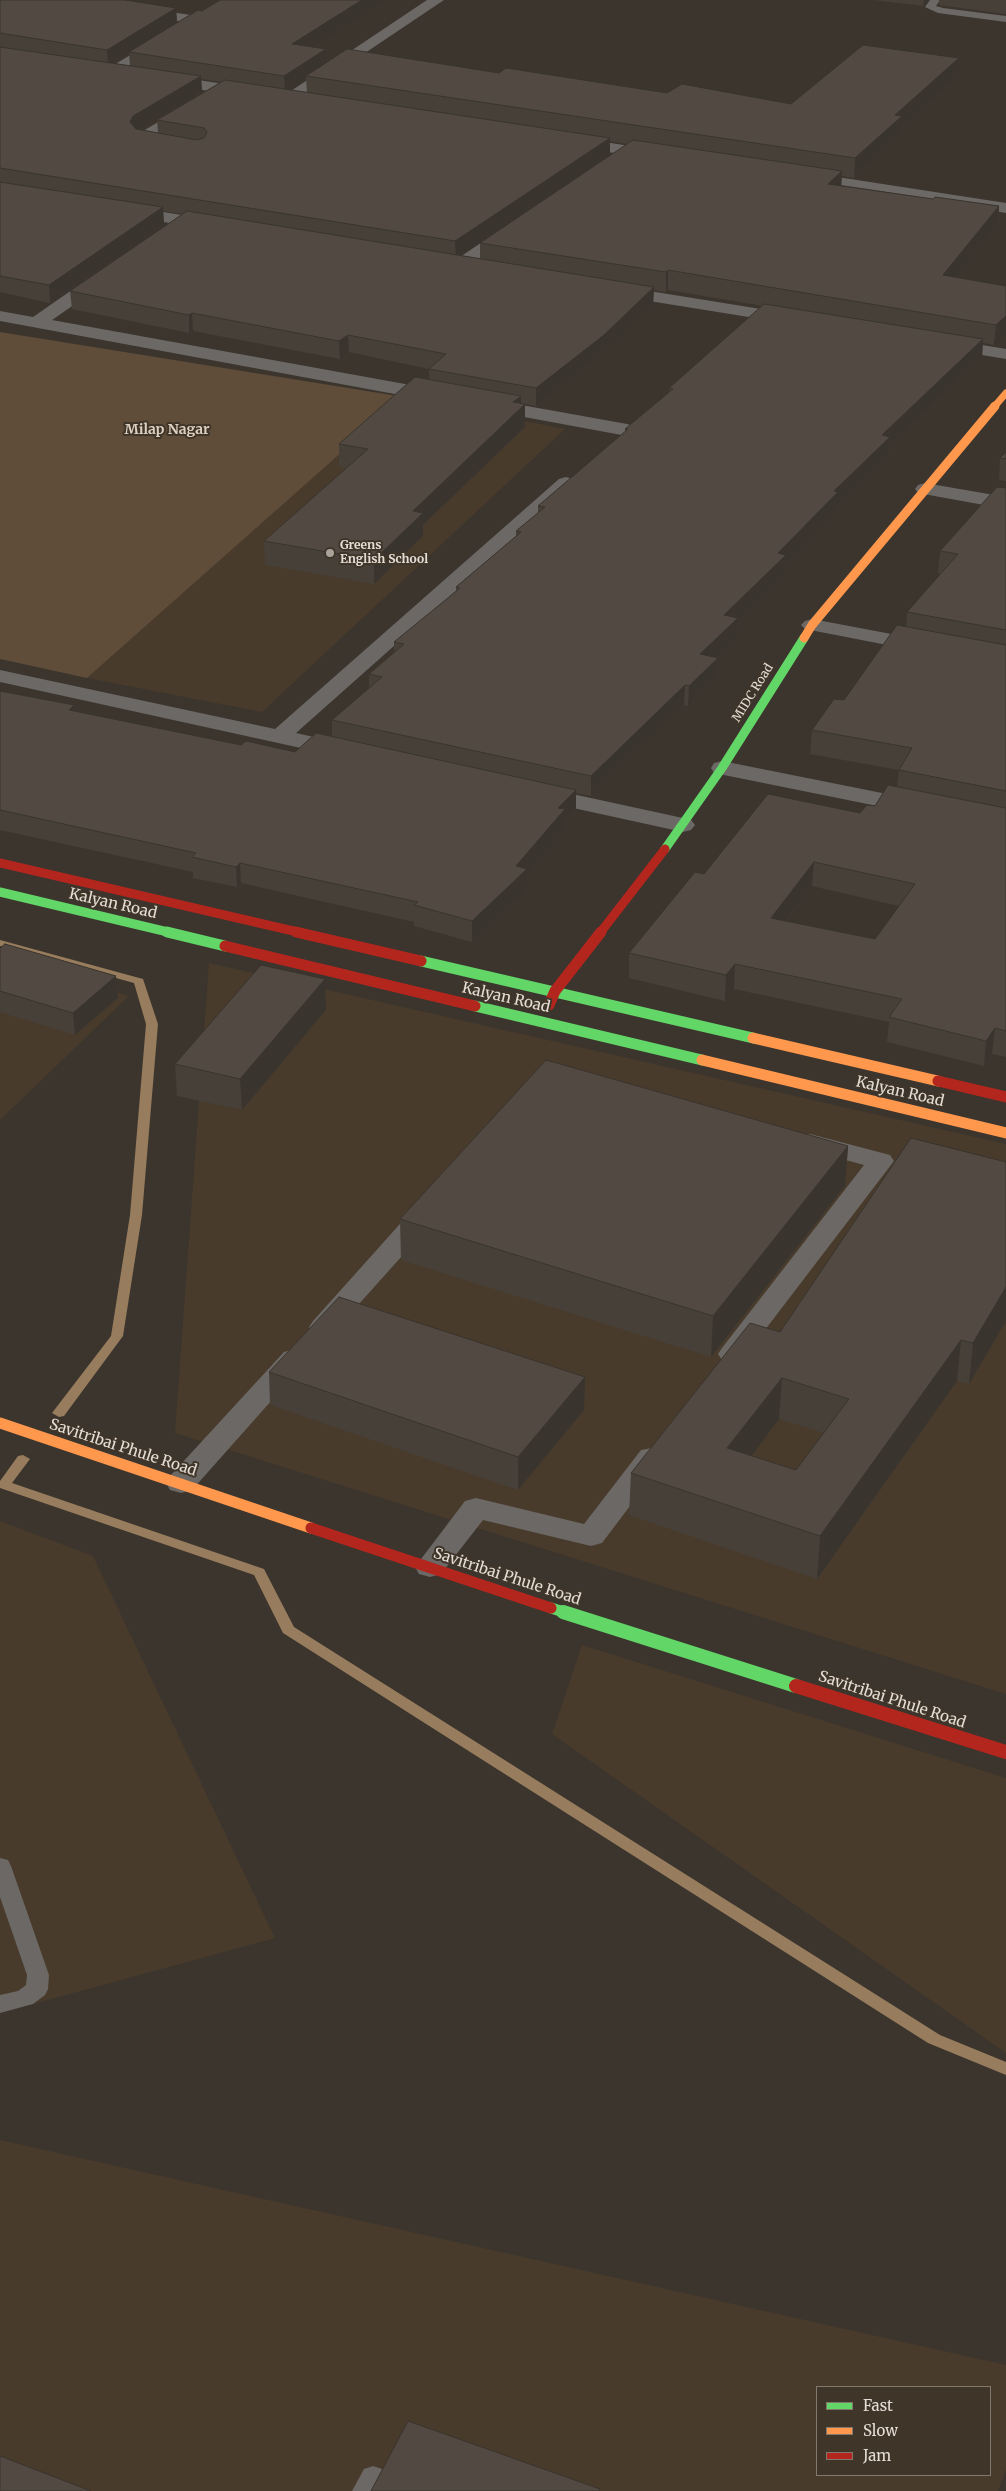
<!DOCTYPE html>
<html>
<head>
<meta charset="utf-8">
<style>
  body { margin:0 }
  #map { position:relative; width:1006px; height:2491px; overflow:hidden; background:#3b352e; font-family:Merriweather,serif }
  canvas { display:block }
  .legend { position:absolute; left:816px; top:2386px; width:175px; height:90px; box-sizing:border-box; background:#403529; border:1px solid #82786e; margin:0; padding:6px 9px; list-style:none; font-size:15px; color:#e4ddd6 }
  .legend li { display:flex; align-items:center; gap:10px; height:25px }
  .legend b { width:25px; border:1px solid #82786e }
</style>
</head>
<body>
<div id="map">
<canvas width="1006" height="2491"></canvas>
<ul class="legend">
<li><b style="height:6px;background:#63d668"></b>Fast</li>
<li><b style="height:6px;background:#ff974d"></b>Slow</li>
<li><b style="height:6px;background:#b3261e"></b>Jam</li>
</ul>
</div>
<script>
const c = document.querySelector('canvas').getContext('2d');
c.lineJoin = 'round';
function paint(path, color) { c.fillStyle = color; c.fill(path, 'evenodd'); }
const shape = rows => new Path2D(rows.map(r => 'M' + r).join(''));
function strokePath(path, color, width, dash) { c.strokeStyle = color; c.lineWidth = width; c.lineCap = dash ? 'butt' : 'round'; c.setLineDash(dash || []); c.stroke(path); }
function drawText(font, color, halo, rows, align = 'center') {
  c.font = font + ' Merriweather,serif'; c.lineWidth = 4; c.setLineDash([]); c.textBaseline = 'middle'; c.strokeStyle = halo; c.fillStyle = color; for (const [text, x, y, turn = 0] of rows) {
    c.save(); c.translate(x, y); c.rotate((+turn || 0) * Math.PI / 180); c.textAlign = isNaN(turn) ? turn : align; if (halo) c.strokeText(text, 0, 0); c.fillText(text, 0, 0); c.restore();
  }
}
const built = shape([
  [404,397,565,429,262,712,87,678],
  [0,962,129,996,0,1120],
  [209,963,1006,1144,1006,1694,175,1433],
  [0,1521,93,1556,275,1938,0,2013],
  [582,1645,1006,1778,1006,2053,552,1734],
  [0,2140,1006,2365,1006,2470,998,2491,0,2491],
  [817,2387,990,2387,990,2475,817,2475]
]);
const green = shape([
  [0,332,404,397,87,678,0,659]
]);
const stream = shape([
  [0,940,143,979,158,1024,142,1215,123,1336,64,1416,59,1417,52,1413,111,1336,130,1215,146,1024,134,983,0,946,0,940],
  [23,1455,30,1459,12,1483,264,1569,294,1627,940,2035,1006,2062,1006,2075,928,2043,283,1633,254,1575,0,1488,0,1481,18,1456,23,1455]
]);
const lane = shape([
  [930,0,940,0,936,6,943,8,1006,16,1006,22,938,13,925,7,930,0],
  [0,1858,8,1860,11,1866,49,1975,48,1989,45,1995,33,2004,0,2013,0,1995,18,1991,26,1985,27,1975,0,1897,0,1858],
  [373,2466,382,2469,386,2477,379,2491,352,2491,364,2469,373,2466]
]);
const street = shape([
  [427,0,444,0,292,102,282,102,279,99,427,0],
  [139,7,197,16,204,20,197,24,134,14,132,11,139,7],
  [162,36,169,40,167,43,115,75,110,77,102,72,162,36],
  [165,75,251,88,259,93,251,98,160,83,157,80,160,77,165,75],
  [190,103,198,108,196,111,153,137,172,141,174,144,172,147,166,149,137,143,133,137,190,103],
  [572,137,656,150,664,155,656,160,566,145,564,142,572,137],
  [805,172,1006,203,1006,213,799,180,797,177,799,174,805,172],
  [127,206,212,220,218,221,220,225,218,229,212,230,121,215,119,211,121,207,127,206],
  [512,225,518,226,520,230,518,234,466,269,454,269,451,265,454,261,506,226,512,225],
  [101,273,107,274,110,278,107,282,52,320,438,390,445,392,447,396,445,400,438,402,0,321,0,311,33,317,95,274,101,273],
  [618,286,792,314,798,315,801,319,798,323,792,324,612,295,609,291,612,287,618,286],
  [946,339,1006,349,1006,359,940,348,937,344,940,340,946,339],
  [488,399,627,424,634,426,636,430,634,434,627,436,481,409,479,405,481,401,488,399],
  [566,477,573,479,576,483,573,487,296,733,350,745,353,750,350,755,342,757,0,682,0,670,275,729,559,479,566,477],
  [925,483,1006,497,1006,509,918,493,915,489,918,485,925,483],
  [812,619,923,640,931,641,934,646,931,651,923,652,805,629,801,625,805,621,812,619],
  [722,761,917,800,925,802,928,807,925,812,917,814,714,773,711,768,714,763,722,761],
  [540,787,683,818,691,820,695,825,691,830,683,832,532,799,529,794,532,789,540,787],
  [810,1134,890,1155,894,1161,742,1360,732,1363,722,1360,718,1354,722,1348,864,1165,801,1148,797,1142,801,1136,810,1134],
  [426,1204,436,1206,440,1212,436,1218,333,1333,323,1336,313,1333,309,1327,313,1321,416,1206,426,1204],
  [294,1349,304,1352,308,1358,304,1364,192,1490,181,1493,170,1490,166,1483,170,1476,284,1352,294,1349],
  [652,1448,663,1450,667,1457,602,1543,591,1546,483,1520,441,1574,430,1577,419,1574,415,1567,465,1501,476,1498,584,1524,641,1450,652,1448]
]);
const fastFar2 = shape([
  [665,849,722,768,804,638],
  [0,892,172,933]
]);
const fastFar1 = shape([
  [167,932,225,946],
  [421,961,753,1038],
  [475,1006,702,1060],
  [551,1608,567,1613]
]);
const fast = shape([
  [563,1612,796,1686]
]);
const slowFar2 = shape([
  [994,407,1006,393]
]);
const slowFar1 = shape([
  [804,638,812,625,995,406]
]);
const slow = shape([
  [753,1038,938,1081],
  [702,1060,1006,1133],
  [0,1423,311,1528]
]);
const jamFar2 = shape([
  [0,863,302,933],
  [600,933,665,849]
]);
const jamFar1 = shape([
  [296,932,421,961],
  [225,946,475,1006],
  [549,1005,555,991,601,932],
  [938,1081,1006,1097],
  [311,1528,551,1608]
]);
const jam = shape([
  [796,1686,1006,1752]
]);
const wall = shape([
  [0,0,176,8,177,23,111,63,130,66,129,52,313,47,326,63,499,73,667,93,791,104,958,77,902,127,901,135,854,178,842,176,841,185,933,199,999,206,998,225,955,277,1006,286,994,345,983,343,982,357,889,446,888,455,838,505,837,511,786,564,785,574,738,621,737,637,716,658,718,658,717,678,688,706,684,705,591,796,576,793,576,810,565,821,565,830,527,874,527,890,472,942,414,926,414,922,241,883,237,887,193,878,193,872,0,830,0,691,74,705,75,711,241,745,295,752,332,737,332,720,369,688,369,674,394,652,394,642,456,592,456,587,516,536,516,531,538,513,538,506,625,432,625,429,669,392,669,388,763,306,668,290,666,292,654,290,653,304,604,352,536,406,525,404,525,427,423,525,423,536,374,584,265,565,264,541,346,468,339,467,339,444,429,379,429,369,349,352,340,359,193,331,189,333,72,309,70,291,183,214,163,211,164,224,50,303,0,292],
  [306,78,307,93,288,90,304,79],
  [201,79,221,82,157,120,158,133,139,129,202,92],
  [610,141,627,144,480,243,480,259,460,255,610,154],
  [874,0,928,0,923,6],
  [939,0,1006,0,1006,14,939,5],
  [1006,452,1006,481,999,480,1000,458],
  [1006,488,1006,1057,992,1054,984,1066,887,1042,889,1022,734,989,725,1001,629,978,629,953,704,874,860,813,875,806,897,787,899,770,810,754,812,730,844,700,906,627,907,612,941,574,938,573,940,551],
  [812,886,899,906,875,939,786,921],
  [0,948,118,998,75,1035,0,1012],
  [326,1010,242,1110,177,1096,175,1064],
  [848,1146,845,1186,711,1357,401,1260,400,1219],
  [1006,1162,1006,1321,969,1384,957,1381,817,1579,629,1515,631,1473,780,1332],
  [779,1419,824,1433,796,1470,751,1456],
  [269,1372,585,1377,584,1410,518,1490,270,1405]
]);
const shadedWall = shape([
  [362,0,387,0,292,59,292,44],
  [924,0,928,0,923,6],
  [176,8,177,23,108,65,107,50],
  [326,49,326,64,306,76,306,78,285,92,284,76],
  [959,58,958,77,902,127,901,135,854,178,855,158,895,115],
  [201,76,202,92,134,132,130,122,133,116],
  [610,138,610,154,456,258,455,241],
  [842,171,841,190,828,184],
  [999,206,998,225,941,294,943,275],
  [163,207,164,224,50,303,49,285],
  [668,270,668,290,666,292,666,272],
  [654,287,653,304,604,352,536,406,536,388],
  [192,313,193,331,189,333,189,315],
  [1006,316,1006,334,994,345,996,325],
  [348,335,349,352,340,359,339,341],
  [983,339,982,357,889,446,888,455,838,505,837,511,786,564,785,574,738,621,737,637,700,674,700,654,724,615,882,435],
  [521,396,521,407,525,404,525,427,423,525,423,536,374,584,374,560,413,511,513,402],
  [718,658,717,678,688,706,689,686],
  [685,685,684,705,591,796,591,776],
  [74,705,76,725,69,710],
  [576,790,576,810,565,821,565,830,527,874,527,890,472,942,472,921,516,866,558,808],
  [814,862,812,886,769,943,771,918],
  [240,863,241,883,237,887,236,867],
  [735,964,734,989,725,1001,726,975],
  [116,976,118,998,75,1035,73,1013],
  [325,979,326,1010,242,1110,240,1079],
  [995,1028,992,1054,984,1066,986,1041],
  [848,1146,845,1186,711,1357,713,1316],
  [1006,1287,1006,1321,969,1384,973,1343],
  [961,1340,957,1381,817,1579,820,1536],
  [585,1377,584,1410,518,1490,518,1457],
  [782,1378,779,1419,726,1490,727,1448]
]);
const building = shape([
  [0,0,125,0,176,8,107,50,0,33,0,0],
  [220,0,362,0,292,44,326,49,284,76,129,52,198,10,202,11,220,0],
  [863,45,959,58,895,115,902,116,855,158,306,76,347,49,499,73,506,68,667,93,682,84,791,104,863,45],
  [0,47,201,76,133,116,130,122,136,129,197,140,204,138,207,132,204,128,157,120,225,80,610,138,455,241,0,168,0,47],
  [633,140,842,171,828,184,933,199,935,197,999,206,943,275,1006,286,1006,316,996,325,668,270,666,272,480,243,633,140],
  [0,182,163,207,49,285,0,276,0,182],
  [187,211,654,287,604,335,536,388,429,369,446,354,348,335,339,341,192,313,189,315,70,291,187,211],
  [764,304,983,339,882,435,890,437,834,491,838,492,778,553,786,555,724,615,738,618,700,654,718,658,689,686,685,685,591,776,332,720,382,677,369,674,404,644,394,642,460,588,456,587,521,532,516,531,545,507,538,506,628,429,625,429,673,389,669,388,764,304],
  [415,377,521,396,513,402,525,404,413,511,423,513,374,560,264,541,368,449,339,444,415,377],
  [1006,452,1006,459,1000,458,1006,452],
  [997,487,1006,488,1006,630,907,612,958,554,940,551,997,487],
  [897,625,1006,645,1006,791,899,770,912,748,812,730,834,699,844,700,897,625],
  [0,691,74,705,69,710,241,745,246,741,295,752,316,733,576,790,558,808,565,809,516,866,527,869,472,921,414,905,418,902,240,863,236,867,192,857,196,853,0,810,0,691],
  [888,785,1006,808,1006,1031,995,1028,986,1041,889,1017,902,999,735,964,726,975,629,953,695,872,704,874,768,794,860,813,867,805,875,806,888,785],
  [814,862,915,884,875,939,771,918,814,862],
  [5,944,116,976,73,1013,0,991,0,948,5,944],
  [261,965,325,979,240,1079,175,1064,261,965],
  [546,1060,848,1146,713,1316,400,1219,546,1060],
  [911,1138,1006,1162,1006,1287,973,1343,961,1340,820,1536,631,1473,750,1323,780,1332,911,1138],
  [782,1378,849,1399,796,1470,727,1448,782,1378],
  [339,1297,585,1377,518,1457,269,1372,339,1297],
  [408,2421,600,2489,599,2491,371,2491,408,2421],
  [0,2456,91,2491,0,2491,0,2456]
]);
const markers = [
  [330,553,5,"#a9a29b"]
];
const farPoinames = [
  ["Greens",340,546],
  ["English School",340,560]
];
const farStreetnames = [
  ["MIDC Road",753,693,-58]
];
const farNeighbourhoodnames = [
  ["Milap Nagar",167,430]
];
const streetNames = [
  ["Kalyan Road",113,904,13],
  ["Kalyan Road",506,998,13],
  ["Kalyan Road",900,1092,13],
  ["Savitribai Phule Road",123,1448,18],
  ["Savitribai Phule Road",507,1577,18],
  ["Savitribai Phule Road",892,1700,18]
];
paint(built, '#493b2b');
paint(green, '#5f4d39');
paint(stream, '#977c5d');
paint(lane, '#6b6865');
paint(street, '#6b6865');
strokePath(fastFar2, '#63d668', 9);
strokePath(fastFar1, '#63d668', 11);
strokePath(fast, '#63d668', 14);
strokePath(slowFar2, '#ff974d', 7);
strokePath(slowFar1, '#ff974d', 9);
strokePath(slow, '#ff974d', 11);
strokePath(jamFar2, '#b3261e', 9);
strokePath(jamFar1, '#b3261e', 11);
strokePath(jam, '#b3261e', 14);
paint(wall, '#474039');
paint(shadedWall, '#39342e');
paint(building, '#524a42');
strokePath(building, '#39342e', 1);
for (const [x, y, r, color] of markers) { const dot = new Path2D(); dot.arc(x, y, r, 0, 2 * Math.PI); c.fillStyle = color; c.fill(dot); strokePath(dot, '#403529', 2); }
drawText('bold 12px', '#e4ddd6', '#403529', farPoinames, 'left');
drawText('12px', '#e4ddd6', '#403529', farStreetnames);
drawText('bold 14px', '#ded0c1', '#403529', farNeighbourhoodnames);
drawText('15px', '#e4ddd6', '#403529', streetNames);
</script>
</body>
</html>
